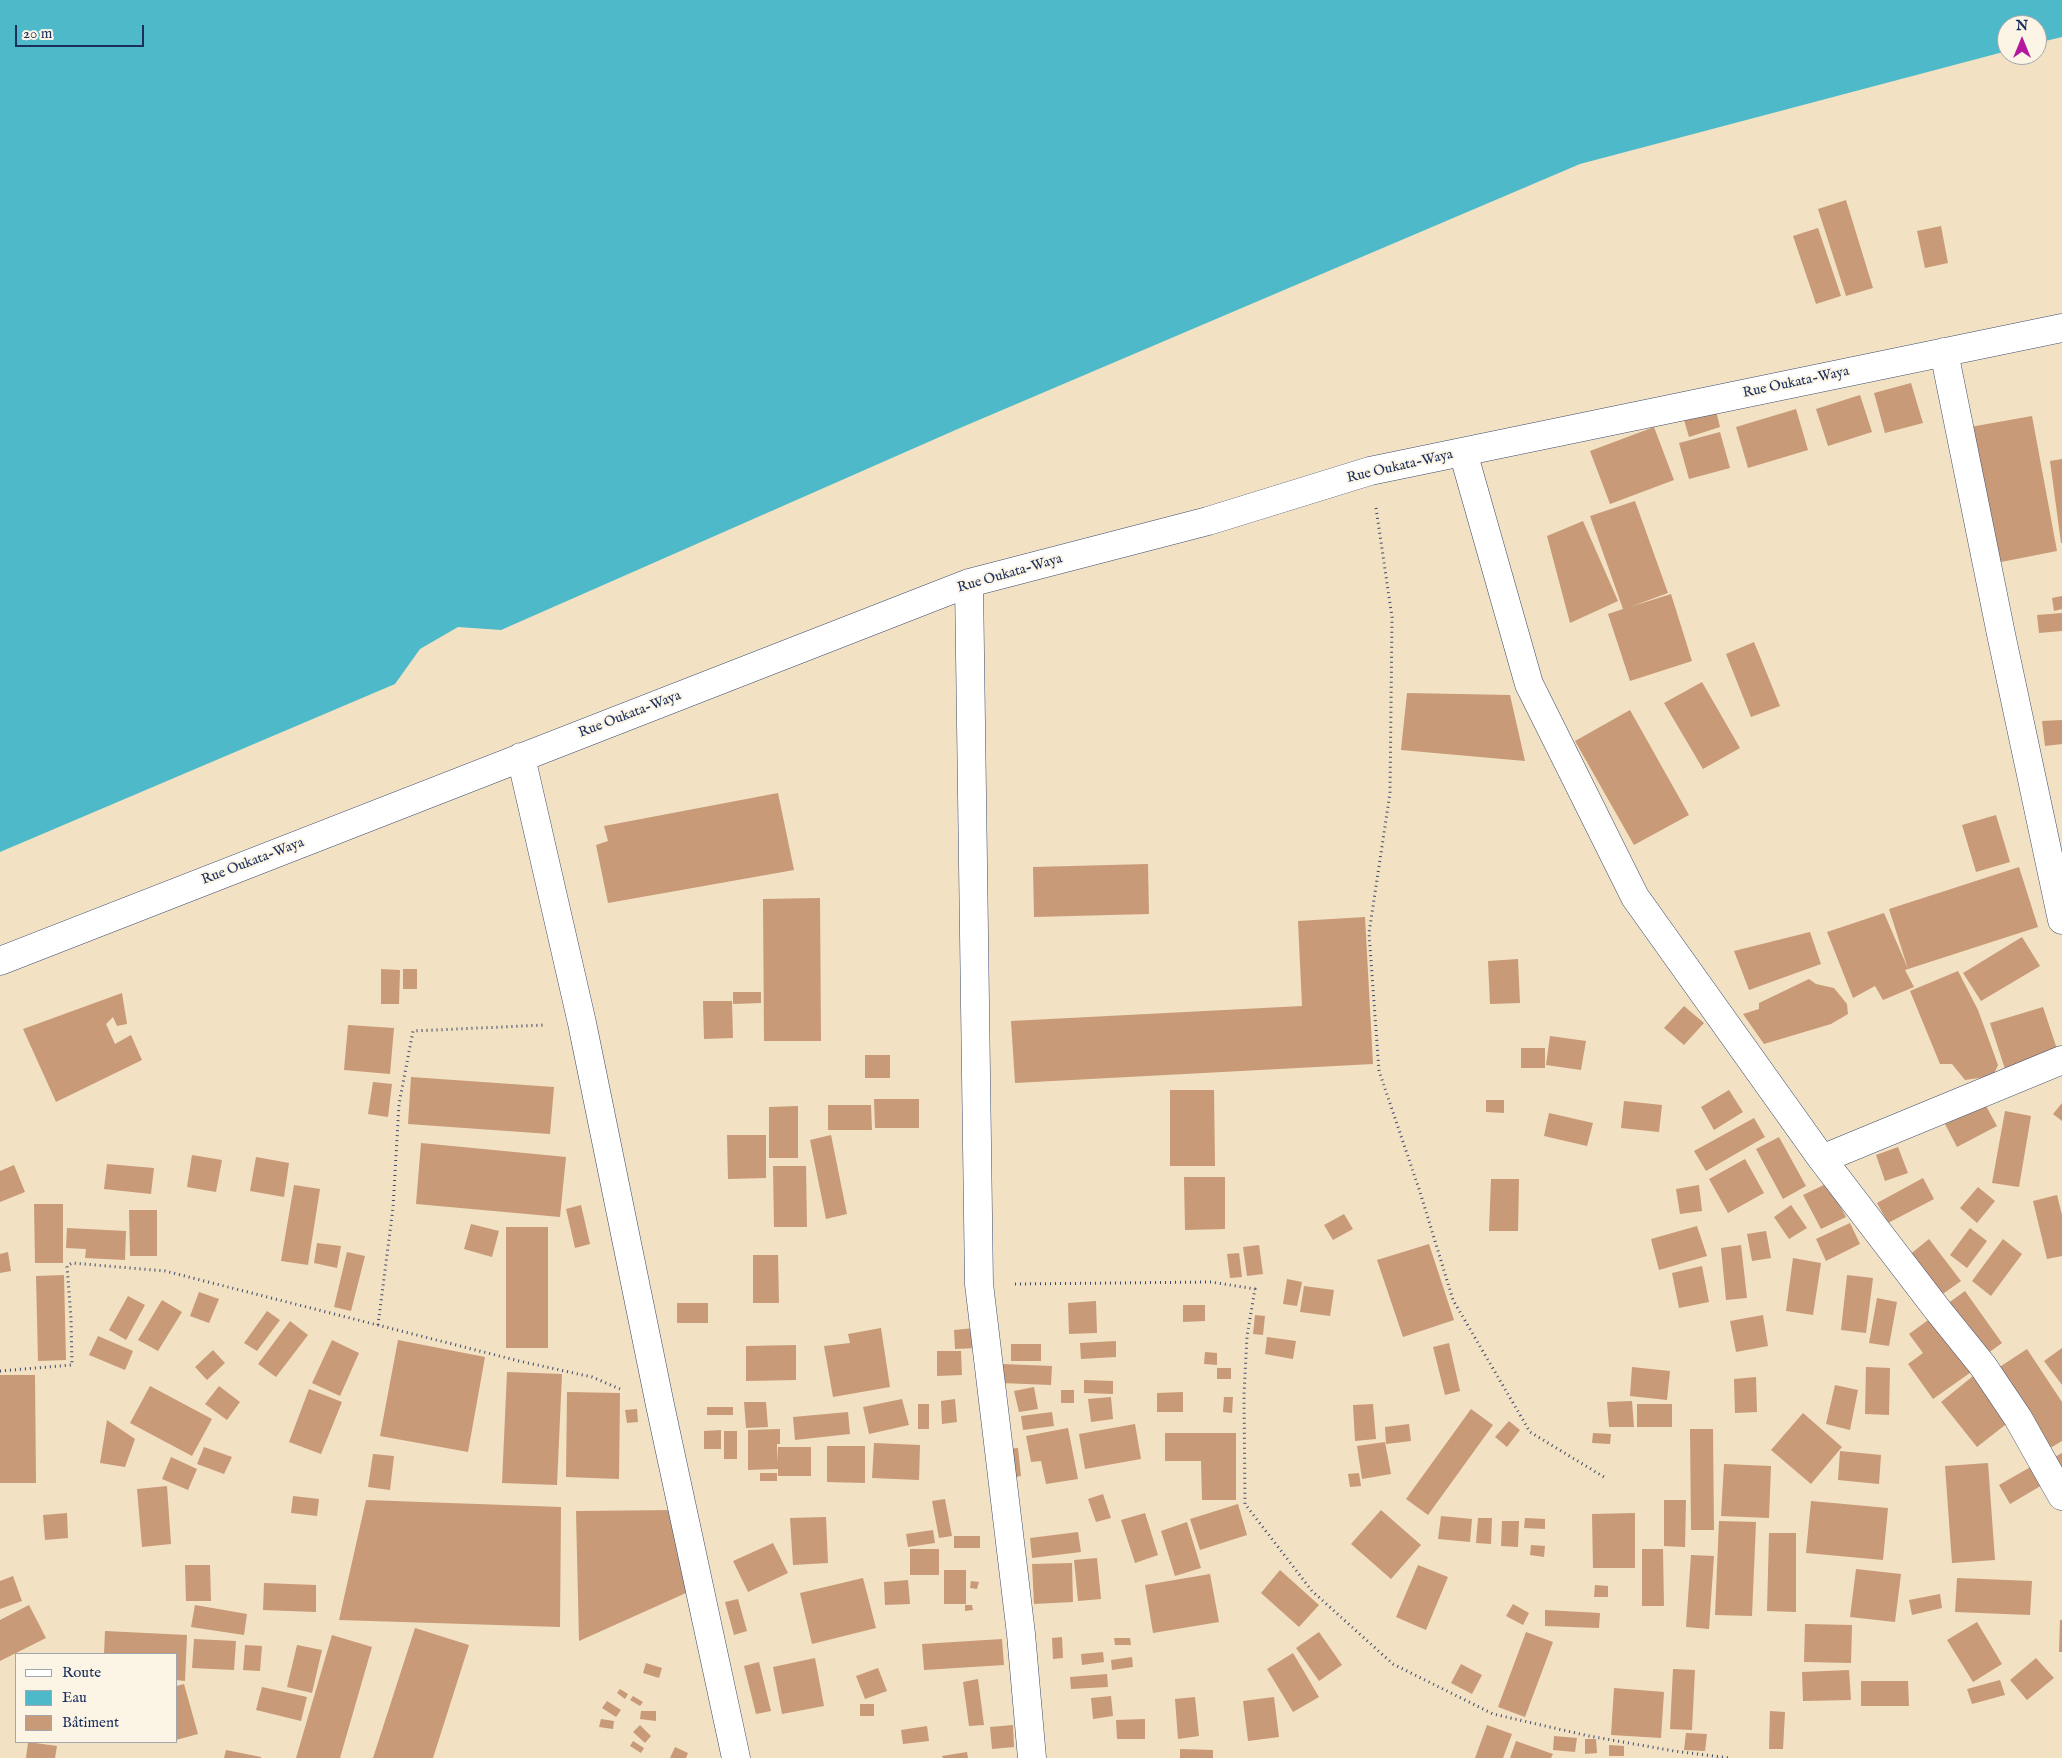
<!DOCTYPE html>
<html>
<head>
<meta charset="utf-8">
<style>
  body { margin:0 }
  #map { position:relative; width:2062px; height:1758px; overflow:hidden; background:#f2e1c3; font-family:"IM FELL English",serif }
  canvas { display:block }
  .legend { position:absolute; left:15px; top:1653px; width:162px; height:90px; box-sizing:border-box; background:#fcf5e5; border:1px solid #a2a6af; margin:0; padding:6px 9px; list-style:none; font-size:15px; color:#1b2f5e }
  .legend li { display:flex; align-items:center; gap:10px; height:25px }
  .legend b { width:25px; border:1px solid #a2a6af }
  .north { position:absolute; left:1997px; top:15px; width:50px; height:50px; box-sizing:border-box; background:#fcf5e5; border:1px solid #a2a6af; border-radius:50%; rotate:0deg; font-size:14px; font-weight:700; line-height:20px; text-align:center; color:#1b2f5e }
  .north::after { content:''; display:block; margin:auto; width:18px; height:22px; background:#b5179e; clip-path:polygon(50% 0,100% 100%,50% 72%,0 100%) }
  .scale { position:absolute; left:15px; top:25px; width:129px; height:22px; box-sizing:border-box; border:2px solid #1b2f5e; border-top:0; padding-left:6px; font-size:15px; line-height:18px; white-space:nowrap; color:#1b2f5e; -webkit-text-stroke:4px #fcf5e5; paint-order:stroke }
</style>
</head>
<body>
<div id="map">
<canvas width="2062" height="1758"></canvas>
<ul class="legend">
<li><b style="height:6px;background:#fff"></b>Route</li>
<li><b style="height:14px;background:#4ebac9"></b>Eau</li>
<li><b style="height:14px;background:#c89a78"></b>Bâtiment</li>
</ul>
<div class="north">N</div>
<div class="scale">20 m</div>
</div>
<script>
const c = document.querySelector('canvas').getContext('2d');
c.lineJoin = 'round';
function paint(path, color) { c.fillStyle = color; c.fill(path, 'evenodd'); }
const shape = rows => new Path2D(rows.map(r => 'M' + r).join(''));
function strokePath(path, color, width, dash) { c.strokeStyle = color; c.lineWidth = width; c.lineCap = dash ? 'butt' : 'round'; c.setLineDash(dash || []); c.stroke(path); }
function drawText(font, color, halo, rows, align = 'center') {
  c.font = font + ' "IM FELL English",serif'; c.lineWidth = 4; c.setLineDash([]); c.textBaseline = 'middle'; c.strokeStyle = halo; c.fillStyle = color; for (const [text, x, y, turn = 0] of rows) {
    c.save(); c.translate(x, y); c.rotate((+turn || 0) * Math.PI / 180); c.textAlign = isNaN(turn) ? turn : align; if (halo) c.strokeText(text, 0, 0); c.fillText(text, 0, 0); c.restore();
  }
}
const water = shape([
  [0,0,2062,0,2062,37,2037,43,2037,25,2007,25,2007,51,1580,164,960,428,501,630,458,627,420,649,395,684,0,852]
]);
const building = shape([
  [1846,200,1873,288,1846,296,1818,209],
  [1941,226,1948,263,1925,268,1917,231],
  [1818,228,1841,296,1816,304,1793,236],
  [1911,383,1923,423,1885,433,1874,393],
  [1860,395,1872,432,1828,446,1816,409],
  [1796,409,1808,450,1748,468,1736,427],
  [1716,411,1720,427,1689,437,1684,420],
  [2032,416,2057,551,1996,563,1970,427],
  [1654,427,1674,480,1610,504,1590,451],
  [1720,432,1730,468,1689,479,1679,443],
  [2062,459,2062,543,2061,543,2050,461],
  [1635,501,1668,593,1630,607,1671,594,1692,661,1630,681,1608,614,1623,609,1590,516],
  [1583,521,1618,601,1570,623,1547,536],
  [2062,596,2062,609,2054,611,2052,598],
  [2062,613,2062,631,2039,633,2037,615],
  [1754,642,1780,706,1751,717,1726,654],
  [1702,682,1740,748,1703,769,1664,703],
  [1407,693,1510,695,1525,761,1401,750],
  [1630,710,1689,815,1634,845,1575,741],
  [2062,720,2062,744,2045,746,2042,721],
  [778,793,794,870,608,903,596,845,608,841,604,826],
  [1996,815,2010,862,1976,872,1962,825],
  [1148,864,1149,914,1034,917,1033,867],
  [2019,867,2038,927,1908,969,1889,909],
  [820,898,821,1041,764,1041,763,899],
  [1884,913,1903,957,1908,969,1905,970,1914,987,1883,1000,1875,986,1853,998,1827,932],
  [1365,917,1373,1064,1015,1083,1011,1021,1302,1006,1298,921],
  [1810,932,1821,964,1749,990,1734,951],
  [2022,937,2040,966,1981,1001,1963,973],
  [1518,959,1520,1003,1490,1004,1488,961],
  [381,969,400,970,399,1004,381,1004],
  [403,969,417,969,417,989,403,989],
  [1958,971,1978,1010,1998,1065,1993,1076,1965,1080,1952,1064,1940,1064,1910,991],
  [1809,979,1816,984,1834,988,1847,1004,1848,1014,1831,1024,1764,1044,1743,1014,1759,1009,1759,1003],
  [733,992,761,992,761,1003,733,1004],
  [122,993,127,1024,117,1026,113,1017,106,1024,115,1044,131,1035,142,1060,56,1102,23,1029],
  [703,1001,732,1001,733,1038,704,1039],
  [1684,1006,1704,1023,1684,1045,1664,1028],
  [2043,1007,2058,1052,2005,1069,1990,1023],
  [348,1025,394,1028,390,1074,344,1070],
  [1550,1036,1586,1041,1581,1070,1546,1065],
  [1521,1048,1545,1048,1545,1068,1521,1068],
  [865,1055,890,1055,890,1078,865,1078],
  [411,1077,554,1087,550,1134,408,1124],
  [373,1082,392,1084,388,1117,368,1114],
  [1170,1090,1214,1090,1215,1166,1170,1166],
  [1729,1090,1743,1112,1714,1130,1701,1107],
  [874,1099,919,1099,919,1128,875,1128],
  [1486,1100,1504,1100,1504,1113,1486,1112],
  [1624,1101,1662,1105,1659,1132,1621,1128],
  [2062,1103,2062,1121,2053,1114],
  [1985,1104,1997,1126,1957,1147,1945,1124],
  [828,1105,871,1105,872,1130,828,1130],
  [798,1106,798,1158,769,1158,769,1107],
  [2005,1111,2031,1116,2019,1187,1992,1183],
  [1549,1113,1593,1123,1587,1146,1544,1136],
  [1754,1118,1765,1137,1706,1171,1694,1151],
  [727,1135,766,1135,766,1178,728,1179],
  [831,1135,847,1214,826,1219,810,1140],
  [1779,1137,1806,1186,1783,1199,1756,1149],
  [421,1143,566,1157,560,1217,416,1204],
  [1898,1147,1908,1173,1885,1181,1876,1155],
  [192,1155,222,1160,216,1192,187,1187],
  [256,1157,289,1163,284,1197,250,1191],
  [1745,1159,1764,1193,1728,1213,1709,1179],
  [107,1164,154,1168,151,1194,104,1189],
  [14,1165,25,1192,0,1202,0,1171],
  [773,1166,806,1166,807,1227,774,1227],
  [1184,1177,1225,1177,1225,1229,1185,1230],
  [1923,1178,1934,1199,1888,1223,1877,1203],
  [1491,1179,1519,1179,1518,1231,1489,1231],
  [1828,1183,1846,1217,1821,1229,1803,1195],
  [294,1185,320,1189,308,1265,281,1261],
  [1699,1185,1702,1211,1680,1214,1676,1189],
  [1978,1187,1995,1201,1977,1223,1960,1208],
  [2057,1195,2062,1215,2062,1256,2047,1259,2033,1201],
  [34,1204,63,1204,63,1263,35,1263],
  [581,1205,590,1244,575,1248,566,1209],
  [1791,1205,1807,1228,1789,1239,1774,1217],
  [129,1210,157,1210,157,1256,130,1256],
  [1344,1214,1353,1229,1333,1240,1324,1225],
  [1850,1223,1860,1244,1826,1261,1816,1239],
  [471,1224,499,1231,492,1257,464,1249],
  [1697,1226,1707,1256,1659,1270,1651,1239],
  [506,1227,548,1227,548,1348,506,1348],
  [67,1228,126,1231,125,1260,85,1258,86,1249,66,1248],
  [1970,1228,1987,1241,1967,1268,1950,1255],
  [1766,1231,1771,1258,1752,1261,1747,1234],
  [1929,1239,1961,1281,1940,1296,1908,1256],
  [2003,1239,2022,1254,1991,1296,1972,1281],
  [317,1243,341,1246,337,1268,314,1263],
  [1429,1244,1454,1320,1403,1337,1377,1260],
  [1259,1245,1263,1274,1247,1276,1243,1247],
  [1741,1245,1747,1298,1726,1300,1721,1248],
  [8,1252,11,1271,0,1273,0,1254],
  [347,1252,365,1256,351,1311,334,1307],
  [1239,1253,1242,1277,1230,1278,1227,1254],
  [753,1255,778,1255,779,1303,753,1303],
  [1793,1258,1821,1263,1813,1315,1786,1311],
  [1702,1266,1709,1302,1679,1308,1672,1273],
  [64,1275,66,1360,38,1361,36,1276],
  [1847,1275,1873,1278,1866,1333,1841,1330],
  [1287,1279,1302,1282,1297,1306,1283,1304],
  [1304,1286,1334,1290,1330,1316,1300,1312],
  [1965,1291,2002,1343,1984,1356,1947,1304],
  [199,1292,219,1299,209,1323,190,1316],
  [128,1296,145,1305,126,1340,109,1330],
  [1877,1298,1897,1302,1889,1346,1869,1343],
  [162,1300,182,1312,158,1351,138,1340],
  [1096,1301,1097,1333,1069,1334,1068,1303],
  [677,1303,708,1303,708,1323,677,1323],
  [1183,1305,1205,1305,1205,1321,1183,1322],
  [267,1311,280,1320,257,1351,244,1343],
  [1255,1315,1265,1316,1263,1335,1253,1334],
  [1763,1315,1768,1346,1736,1352,1730,1321],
  [1935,1315,1974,1370,1933,1399,1908,1364,1923,1353,1909,1334],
  [290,1321,308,1335,276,1377,258,1364],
  [881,1328,890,1387,833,1397,824,1346,850,1343,848,1334],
  [975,1328,977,1348,955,1349,954,1330],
  [98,1336,133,1351,125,1370,89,1355],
  [1267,1337,1296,1341,1293,1359,1265,1354],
  [332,1340,359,1353,340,1396,312,1383],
  [398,1340,485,1357,468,1452,380,1436],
  [1116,1341,1116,1357,1081,1359,1080,1343],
  [1449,1343,1460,1391,1445,1395,1433,1347],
  [1011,1344,1041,1344,1041,1361,1011,1361],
  [796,1345,796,1380,746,1381,746,1346],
  [2062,1348,2062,1385,2044,1361],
  [2027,1349,2062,1402,2062,1441,2047,1450,1995,1370],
  [213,1350,225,1363,207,1380,195,1367],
  [937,1351,961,1351,962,1375,937,1376],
  [1205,1352,1217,1353,1217,1365,1204,1364],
  [1002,1364,1052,1366,1051,1385,1001,1383],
  [1632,1367,1670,1371,1667,1400,1630,1396],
  [1866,1367,1890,1368,1889,1415,1865,1414],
  [1217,1368,1231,1368,1231,1379,1217,1379],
  [507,1372,562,1374,557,1485,502,1483],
  [1978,1372,2014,1418,1977,1447,1941,1402],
  [0,1375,35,1375,36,1483,0,1483],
  [1756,1377,1757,1412,1735,1413,1734,1379],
  [1084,1380,1113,1381,1113,1394,1084,1393],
  [1835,1385,1858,1390,1850,1430,1826,1424],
  [150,1386,212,1419,192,1456,130,1423],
  [219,1386,240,1402,227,1420,205,1404],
  [1034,1387,1038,1409,1019,1412,1014,1391],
  [309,1389,342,1402,321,1454,289,1442],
  [1061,1390,1074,1390,1074,1403,1061,1403],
  [567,1392,620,1393,619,1479,566,1477],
  [1183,1392,1183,1412,1157,1412,1157,1393],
  [1111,1397,1113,1419,1091,1422,1088,1399],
  [1224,1397,1233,1397,1232,1413,1223,1412],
  [902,1399,909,1425,869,1434,863,1407],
  [955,1399,957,1422,942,1424,941,1401],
  [1632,1401,1634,1427,1609,1427,1607,1402],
  [744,1402,766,1402,768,1427,746,1428],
  [918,1404,929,1404,929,1429,918,1429],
  [1373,1404,1376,1439,1355,1441,1353,1405],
  [1637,1404,1672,1404,1672,1427,1637,1427],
  [707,1407,733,1407,733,1415,707,1415],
  [637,1409,638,1422,627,1423,625,1410],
  [1471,1409,1493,1425,1428,1515,1406,1499],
  [848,1412,850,1434,795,1440,793,1417],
  [1052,1412,1054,1426,1023,1430,1021,1416],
  [1803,1413,1842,1447,1811,1484,1771,1450],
  [107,1420,135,1439,125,1467,100,1463],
  [1509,1421,1520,1430,1507,1447,1495,1437],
  [1135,1424,1141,1459,1085,1469,1079,1434],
  [1409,1424,1411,1441,1386,1444,1385,1427],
  [1068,1428,1078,1479,1046,1484,1041,1461,1031,1462,1026,1436],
  [780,1429,780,1444,777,1444,777,1463,778,1447,811,1447,811,1476,778,1476,778,1469,748,1470,748,1430],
  [1690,1429,1713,1429,1714,1530,1691,1530],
  [721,1430,721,1449,704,1449,704,1431],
  [724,1431,737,1431,737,1459,724,1459],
  [1165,1433,1236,1433,1236,1500,1202,1500,1201,1461,1165,1461],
  [1593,1433,1611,1434,1610,1444,1592,1443],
  [1385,1442,1391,1474,1362,1479,1357,1446],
  [874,1443,920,1445,919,1480,872,1478],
  [827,1446,865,1446,865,1483,827,1482],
  [204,1447,232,1457,224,1474,197,1464],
  [1018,1448,1021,1476,1010,1478,1007,1449],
  [1840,1451,1881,1455,1879,1484,1838,1480],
  [2062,1453,2062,1479,2051,1459],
  [373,1454,394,1456,390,1490,368,1487],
  [171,1457,197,1469,188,1490,162,1479],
  [1988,1463,1995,1560,1952,1563,1945,1466],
  [1724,1464,1771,1466,1769,1518,1721,1516],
  [2034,1465,2044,1484,2010,1504,1999,1485],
  [760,1473,777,1473,777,1481,760,1481],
  [1359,1473,1361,1486,1350,1487,1348,1474],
  [167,1486,171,1544,142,1547,137,1489],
  [1103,1494,1111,1518,1096,1522,1088,1499],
  [293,1496,319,1499,317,1516,291,1513],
  [945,1499,952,1536,939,1538,932,1501],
  [366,1500,561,1507,560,1627,339,1620],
  [1664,1500,1686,1500,1685,1547,1664,1546],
  [1811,1501,1888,1508,1883,1560,1806,1553],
  [1238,1504,1247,1535,1200,1550,1190,1519],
  [677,1510,686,1593,579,1641,576,1511],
  [1381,1510,1421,1545,1391,1579,1351,1544],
  [67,1513,68,1538,45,1540,43,1515],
  [1145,1513,1158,1555,1135,1563,1121,1520],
  [1635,1513,1635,1568,1593,1568,1592,1514],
  [1441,1516,1472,1519,1470,1542,1438,1539],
  [826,1517,828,1563,793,1565,790,1518],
  [1478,1518,1492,1518,1491,1544,1476,1543],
  [1525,1518,1545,1519,1545,1529,1524,1528],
  [1502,1521,1519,1521,1518,1547,1501,1546],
  [1719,1521,1756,1522,1752,1616,1715,1615],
  [1187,1522,1201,1568,1175,1576,1161,1531],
  [933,1530,935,1543,908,1547,906,1534],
  [1078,1532,1081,1552,1032,1558,1030,1538],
  [1769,1533,1796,1533,1796,1612,1767,1611],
  [954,1536,980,1536,980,1548,954,1548],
  [773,1543,788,1573,748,1592,733,1561],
  [1531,1545,1545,1546,1544,1557,1530,1555],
  [910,1549,939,1549,939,1575,910,1575],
  [1642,1549,1663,1549,1664,1606,1642,1606],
  [1691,1555,1714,1556,1709,1629,1686,1627],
  [1097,1558,1101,1599,1078,1601,1074,1560],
  [1072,1563,1073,1602,1034,1604,1032,1564],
  [185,1565,210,1565,211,1601,186,1601],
  [1418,1565,1448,1577,1426,1630,1396,1617],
  [1856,1569,1901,1574,1895,1622,1850,1617],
  [944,1570,966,1570,966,1604,944,1604],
  [1280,1570,1319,1605,1299,1627,1261,1593],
  [1210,1574,1219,1622,1153,1633,1145,1585],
  [13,1576,22,1601,0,1609,0,1581],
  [863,1578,876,1628,812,1644,800,1593],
  [1957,1578,2032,1581,2030,1615,1955,1612],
  [908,1580,910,1604,885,1605,884,1582],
  [971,1581,979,1582,977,1589,970,1588],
  [264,1583,316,1585,316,1612,263,1610],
  [1595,1585,1608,1586,1608,1597,1594,1597],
  [1940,1594,1942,1608,1912,1615,1909,1600],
  [738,1599,747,1631,734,1635,725,1602],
  [1513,1604,1529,1613,1523,1625,1506,1616],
  [29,1605,46,1638,0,1661,0,1620],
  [195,1605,247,1614,244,1635,191,1627],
  [965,1605,972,1605,973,1610,965,1611],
  [1545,1610,1600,1613,1599,1628,1545,1626],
  [2060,1620,2062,1620,2062,1652,2059,1652],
  [1977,1622,2002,1664,1973,1682,1947,1640],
  [1805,1624,1852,1625,1851,1663,1804,1662],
  [415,1628,469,1645,433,1758,373,1758],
  [105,1631,187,1635,185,1681,176,1680,176,1654,104,1654],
  [1319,1632,1342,1665,1319,1681,1296,1648],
  [1526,1632,1553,1642,1525,1717,1498,1707],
  [332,1635,372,1647,340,1758,296,1758],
  [1062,1637,1063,1658,1053,1659,1052,1638],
  [1114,1638,1130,1638,1131,1645,1115,1645],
  [194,1639,236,1641,234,1670,192,1668],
  [1002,1639,1004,1665,924,1670,922,1644],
  [245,1645,262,1646,260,1671,243,1670],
  [297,1645,322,1650,312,1693,287,1687],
  [1103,1652,1104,1662,1082,1665,1081,1654],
  [1293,1653,1319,1697,1293,1712,1267,1669],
  [1132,1657,1133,1667,1112,1670,1111,1660],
  [815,1658,824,1706,782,1714,773,1667],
  [2036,1658,2054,1678,2027,1700,2010,1680],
  [759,1662,771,1711,756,1714,744,1666],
  [646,1663,662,1668,659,1678,643,1673],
  [1461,1664,1482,1675,1472,1694,1451,1683],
  [878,1668,887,1691,865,1699,856,1676],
  [1673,1669,1695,1670,1692,1730,1670,1729],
  [1849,1670,1851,1700,1803,1701,1802,1672],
  [1107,1674,1108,1687,1071,1689,1070,1677],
  [978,1679,984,1725,969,1726,963,1682],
  [2000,1680,2005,1695,1972,1704,1967,1689],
  [1861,1681,1908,1681,1909,1706,1861,1706],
  [184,1684,198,1734,176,1740,176,1686],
  [262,1687,307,1697,301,1721,256,1710],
  [1614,1688,1664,1692,1661,1738,1611,1735],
  [620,1689,628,1694,625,1699,617,1693],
  [633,1696,643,1702,640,1706,630,1700],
  [1111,1696,1113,1716,1093,1719,1091,1698],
  [1195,1697,1199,1736,1178,1739,1175,1699],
  [1274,1697,1279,1737,1248,1741,1243,1701],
  [607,1701,621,1710,616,1717,602,1708],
  [860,1704,874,1704,874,1716,860,1716],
  [641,1711,656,1711,656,1721,640,1719],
  [1770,1711,1785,1712,1783,1749,1769,1749],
  [601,1719,614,1721,613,1729,599,1727],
  [1145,1719,1145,1739,1117,1739,1116,1720],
  [640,1725,651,1736,645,1743,633,1732],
  [1013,1725,1014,1747,992,1749,990,1727],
  [1487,1725,1512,1734,1503,1758,1475,1758],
  [927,1726,929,1741,903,1744,901,1730],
  [1686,1733,1707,1734,1705,1751,1684,1750],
  [1554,1736,1577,1738,1575,1752,1553,1750],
  [1585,1739,1596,1739,1597,1753,1585,1754],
  [633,1741,644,1748,641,1753,630,1746],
  [1516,1741,1553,1754,1551,1758,1510,1758],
  [28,1742,57,1746,55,1758,26,1758],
  [1609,1745,1624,1746,1624,1756,1609,1756],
  [675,1747,688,1753,686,1758,670,1758],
  [1180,1749,1213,1750,1213,1758,1180,1758],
  [226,1750,261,1757,261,1758,224,1758],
  [967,1752,968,1758,943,1758,942,1756]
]);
const path = shape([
  [1376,508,1392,617,1390,793,1369,933,1379,1071,1420,1192,1453,1300,1530,1432,1604,1477],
  [1015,1284,1211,1282,1255,1289,1247,1336,1244,1395,1245,1504,1312,1591,1393,1664,1493,1714,1589,1736,1674,1751,1729,1758],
  [378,1325,393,1208,399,1104,413,1031,545,1025],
  [0,1371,72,1365,71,1318,67,1266,72,1263,165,1271,519,1361,592,1377,620,1389]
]);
const minor = shape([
  [1944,352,2001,634,2062,920],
  [1463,452,1529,684,1635,897,1822,1159,1937,1309,1983,1366,2018,1418,2062,1496],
  [969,583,979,1284,1021,1634,1032,1758],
  [521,757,582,1023,660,1405,736,1758],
  [0,961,969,583,1208,521,1370,471,2062,328],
  [1822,1159,2062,1060]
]);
const streetNames = [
  ["Rue Oukata-Waya",1796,383,-12],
  ["Rue Oukata-Waya",1400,467,-13],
  ["Rue Oukata-Waya",1010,574,-16],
  ["Rue Oukata-Waya",630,715,-21],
  ["Rue Oukata-Waya",253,862,-21]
];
paint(water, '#4ebac9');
paint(building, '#c89a78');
strokePath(minor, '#3b4a6d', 29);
strokePath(path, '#3b4a6d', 3, [1, 4]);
strokePath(minor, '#fff', 28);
drawText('14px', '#1b2f5e', '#fcf5e5', streetNames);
</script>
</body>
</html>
